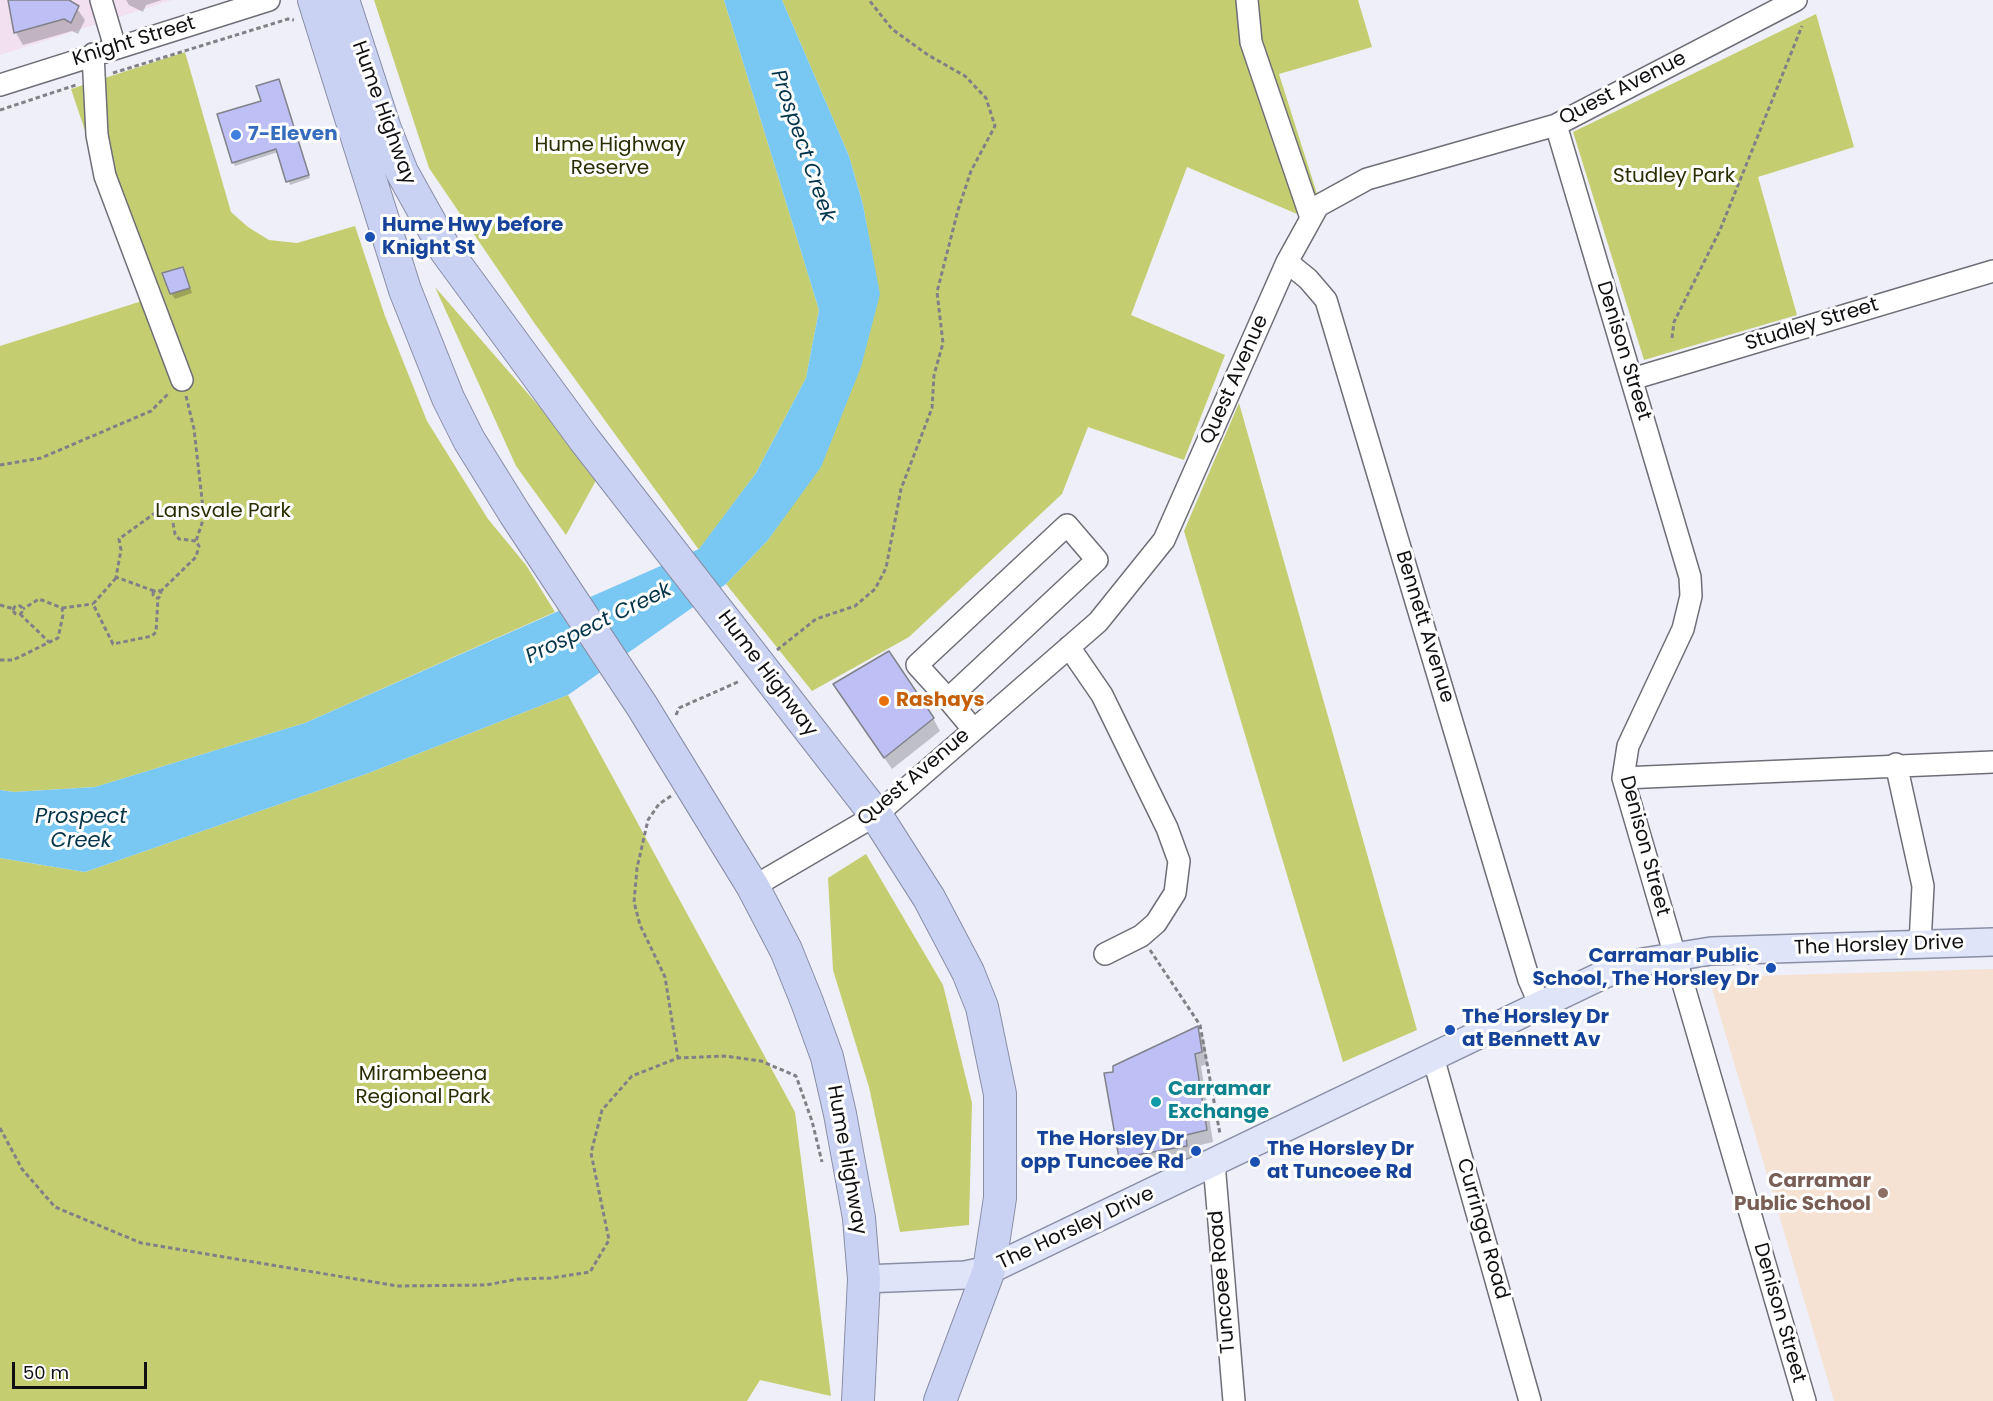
<!DOCTYPE html>
<html>
<head>
<meta charset="utf-8">
<style>
  body { margin:0 }
  #map { position:relative; width:1993px; height:1401px; overflow:hidden; background:#efeff9; font-family:Poppins,sans-serif }
  canvas { display:block }
  .scale { position:absolute; left:12px; top:1362px; width:135px; height:27px; box-sizing:border-box; border:3px solid #101013; border-top:0; padding-left:8px; font-size:18px; line-height:21px; white-space:nowrap; color:#101013; -webkit-text-stroke:4px #fff; paint-order:stroke }
</style>
</head>
<body>
<div id="map">
<canvas width="1993" height="1401"></canvas>
<div class="scale">50 m</div>
</div>
<script>
const c = document.querySelector('canvas').getContext('2d');
c.lineJoin = 'round';
function paint(path, color) { c.fillStyle = color; c.fill(path, 'evenodd'); }
const shape = rows => new Path2D(rows.map(r => 'M' + r).join(''));
function strokePath(path, color, width, dash) { c.strokeStyle = color; c.lineWidth = width; c.lineCap = dash ? 'butt' : 'round'; c.setLineDash(dash || []); c.stroke(path); }
function drawText(font, color, halo, rows, align = 'center') {
  c.font = font + ' Poppins,sans-serif'; c.lineWidth = 6; c.setLineDash([]); c.textBaseline = 'middle'; c.strokeStyle = halo; c.fillStyle = color; for (const [text, x, y, turn = 0] of rows) {
    c.save(); c.translate(x, y); c.rotate((+turn || 0) * Math.PI / 180); c.textAlign = isNaN(turn) ? turn : align; if (halo) c.strokeText(text, 0, 0); c.fillText(text, 0, 0); c.restore();
  }
}
const industrial = shape([
  [0,0,172,0,0,55]
]);
const education = shape([
  [1993,969,1993,1401,1834,1401,1711,985,1717,977]
]);
const green = shape([
  [374,0,724,0,819,310,806,378,756,473,699,550,535,324,429,168],
  [782,0,1358,0,1372,47,1279,74,1318,197,1297,214,1187,167,1131,315,1225,355,1184,460,1088,427,1062,494,909,637,812,691,726,584,768,540,789,509,870,244,863,205,849,156],
  [1816,14,1854,147,1758,177,1797,315,1644,360,1573,132],
  [185,52,231,212,248,227,269,240,297,243,355,226,385,316,427,421,488,519,526,565,555,612,305,723,95,787,14,792,0,790,0,346,142,301,71,89],
  [435,287,599,475,566,535,516,466],
  [1239,403,1417,1030,1343,1062,1184,531],
  [568,695,795,1112,831,1396,760,1380,747,1401,0,1401,0,858,85,872,366,774],
  [866,854,943,985,972,1103,969,1225,900,1232,869,1087,833,970,828,878]
]);
const water = shape([
  [724,0,782,0,849,156,863,205,880,294,861,367,821,467,768,540,726,584,568,695,366,774,85,872,0,858,0,790,14,792,95,787,305,723,699,549,756,473,806,378,819,310]
]);
const shadow = shape([
  [9,0,71,0,85,20,78,34,72,31,23,45,16,33],
  [126,0,162,0,146,5,143,12,129,5],
  [280,84,310,178,290,185,278,152,235,166,233,162,262,102],
  [183,268,192,293,175,299,171,293],
  [842,697,933,718,940,731,892,769],
  [1197,1028,1204,1040,1208,1064,1201,1066,1213,1142,1192,1147,1193,1158,1127,1169,1120,1157,1115,1074]
]);
const building = shape([
  [8,0,69,0,79,6,71,23,64,19,14,33,8,0],
  [279,79,309,175,286,182,276,149,232,163,217,114,261,101,256,86,279,79],
  [183,267,190,288,170,294,162,273,183,267],
  [889,651,934,718,884,758,833,684,889,651],
  [1198,1026,1202,1052,1195,1054,1207,1130,1186,1135,1187,1146,1119,1158,1104,1073,1113,1072,1113,1066,1198,1026]
]);
const path = shape([
  [113,73,288,19,294,20],
  [0,110,76,85],
  [1672,338,1674,322,1720,230,1802,26],
  [186,396,194,429,204,517,196,541],
  [0,465,41,458,151,411,168,394],
  [116,578,93,604,113,644,152,636,156,632,158,598],
  '153 594a4 4 0 1 1 8 0a4 4 0 1 1-8 0Z',
  [154,591,116,577,121,550,119,539,155,513,165,510,172,517,175,534,179,539,196,541,199,546,196,557,161,591],
  [0,605,14,609],
  '13.5 610a4.5 4.5 0 1 1 9 0a4.5 4.5 0 1 1-9 0Z',
  [62,608,93,604],
  [20,614,49,642],
  [777,650,816,619,855,606,875,589,886,568,901,489,932,408,934,375,943,343,937,292,958,210,971,171,995,126,986,98,965,76,928,55,892,29,869,0],
  [0,660,13,660,58,638,63,615,62,608,39,599,23,609],
  [676,715,679,708,740,681],
  [671,796,659,804,648,820,637,868,634,902,640,925,665,977,678,1058],
  [1150,950,1200,1025,1220,1134],
  [0,1128,22,1169,55,1207,141,1243,397,1286,486,1285,518,1279,551,1278,590,1272,609,1240,591,1153,602,1110,632,1076,678,1058,725,1056,761,1061,796,1076,812,1121,822,1162]
]);
const minor = shape([
  [101,0,115,47],
  [1247,0,1251,42,1311,218],
  [93,54,97,135,105,176,182,380],
  [0,85,269,0],
  [1556,125,1690,577,1691,596,1683,629,1628,746,1623,778,1805,1401],
  [1287,262,1308,279,1326,300,1529,980,1540,1005],
  [1632,379,1993,271],
  [1067,525,1097,560,948,699,917,665,1067,525],
  [1069,647,1102,695,1167,828,1179,861,1175,893,1156,923,1141,936,1105,954],
  [948,699,973,729],
  [1896,764,1923,886,1920,944],
  [1623,778,1993,762],
  [753,887,876,815,1098,622,1164,540,1287,262,1318,206,1367,179,1556,125,1796,0],
  [1433,1057,1530,1401],
  [1214,1163,1234,1401]
]);
const major = shape([
  [864,1279,965,1275,989,1270,1605,974,1643,962,1711,951,1993,942]
]);
const highway = shape([
  [314,0,405,290,448,398,469,440,515,514,642,706,753,887,786,950,807,1002,827,1057,840,1114,859,1218,864,1279,858,1401],
  [343,0,385,129,402,172,446,251,584,439,876,815,929,898,968,972,982,1007,1000,1094,1000,1198,989,1270,940,1401]
]);
const markers = [
  [236,135,6,"#3f7fe0"],
  [370,237,6,"#1a4fb4"],
  [884,701,6,"#e8710a"],
  [1771,968,6,"#1a4fb4"],
  [1450,1030,6,"#1a4fb4"],
  [1156,1102,6,"#0f9aa8"],
  [1196,1151,6,"#1a4fb4"],
  [1255,1162,6,"#1a4fb4"],
  [1883,1193,6,"#8d6e63"]
];
const streetNames = [
  ["Knight Street",134,42,-17],
  ["Quest Avenue",1623,89,-27],
  ["Hume Highway",383,113,70],
  ["Studley Street",1812,325,-17],
  ["Denison Street",1623,351,73],
  ["Quest Avenue",1235,380,-66],
  ["Bennett Avenue",1424,627,73],
  ["Hume Highway",767,674,53],
  ["Quest Avenue",914,778,-40],
  ["Denison Street",1644,846,75],
  ["The Horsley Drive",1879,946,-2],
  ["Hume Highway",846,1160,80],
  ["The Horsley Drive",1076,1229,-25],
  ["Curringa Road",1482,1229,74],
  ["Tuncoee Road",1223,1282,-95],
  ["Denison Street",1779,1313,74]
];
const shopNames = [
  ["7-Eleven",248,135]
];
const parkNames = [
  ["Hume Highway",610,146],
  ["Reserve",610,169],
  ["Studley Park",1674,177],
  ["Lansvale Park",223,512],
  ["Mirambeena",423,1075],
  ["Regional Park",423,1098]
];
const transitNames = [
  ["Hume Hwy before",382,226],
  ["Knight St",382,249],
  ["Carramar Public",1759,957,"right"],
  ["School, The Horsley Dr",1759,980,"right"],
  ["The Horsley Dr",1462,1018],
  ["at Bennett Av",1462,1041],
  ["The Horsley Dr",1184,1140,"right"],
  ["opp Tuncoee Rd",1184,1163,"right"],
  ["The Horsley Dr",1267,1150],
  ["at Tuncoee Rd",1267,1173]
];
const foodNames = [
  ["Rashays",896,701]
];
const cultureNames = [
  ["Carramar",1168,1090],
  ["Exchange",1168,1113]
];
const educationNames = [
  ["Carramar",1871,1182],
  ["Public School",1871,1205]
];
const waterNames = [
  ["Prospect Creek",802,146,71],
  ["Prospect Creek",599,624,-26],
  ["Prospect",81,818],
  ["Creek",81,842]
];
paint(industrial, '#f2e0f1');
paint(education, '#f5e2d2');
paint(green, '#c4ce71');
paint(water, '#79c8f3');
paint(shadow, '#0003');
paint(building, '#bebff4');
strokePath(building, '#82828b', 1.5);
strokePath(minor, '#6e6e77', 24);
strokePath(major, '#898ea5', 30);
strokePath(highway, '#898ea5', 34);
strokePath(path, '#808086', 3, [4.5, 3]);
strokePath(minor, '#fff', 21);
strokePath(major, '#dfe4f8', 27);
strokePath(highway, '#cad2f4', 32);
for (const [x, y, r, color] of markers) { const dot = new Path2D(); dot.arc(x, y, r, 0, 2 * Math.PI); c.fillStyle = color; c.fill(dot); strokePath(dot, '#fff', 2); }
drawText('20px', '#101013', '#fff', streetNames);
drawText('bold 20px', '#366cbe', '#fff', shopNames, 'left');
drawText('20px', '#2a2d02', '#fff', parkNames);
drawText('bold 20px', '#164399', '#fff', transitNames, 'left');
drawText('bold 20px', '#c56008', '#fff', foodNames, 'left');
drawText('bold 20px', '#0d838f', '#fff', cultureNames, 'left');
drawText('bold 20px', '#785e54', '#fff', educationNames, 'right');
drawText('italic 21px', '#04354a', '#fff', waterNames);
</script>
</body>
</html>
